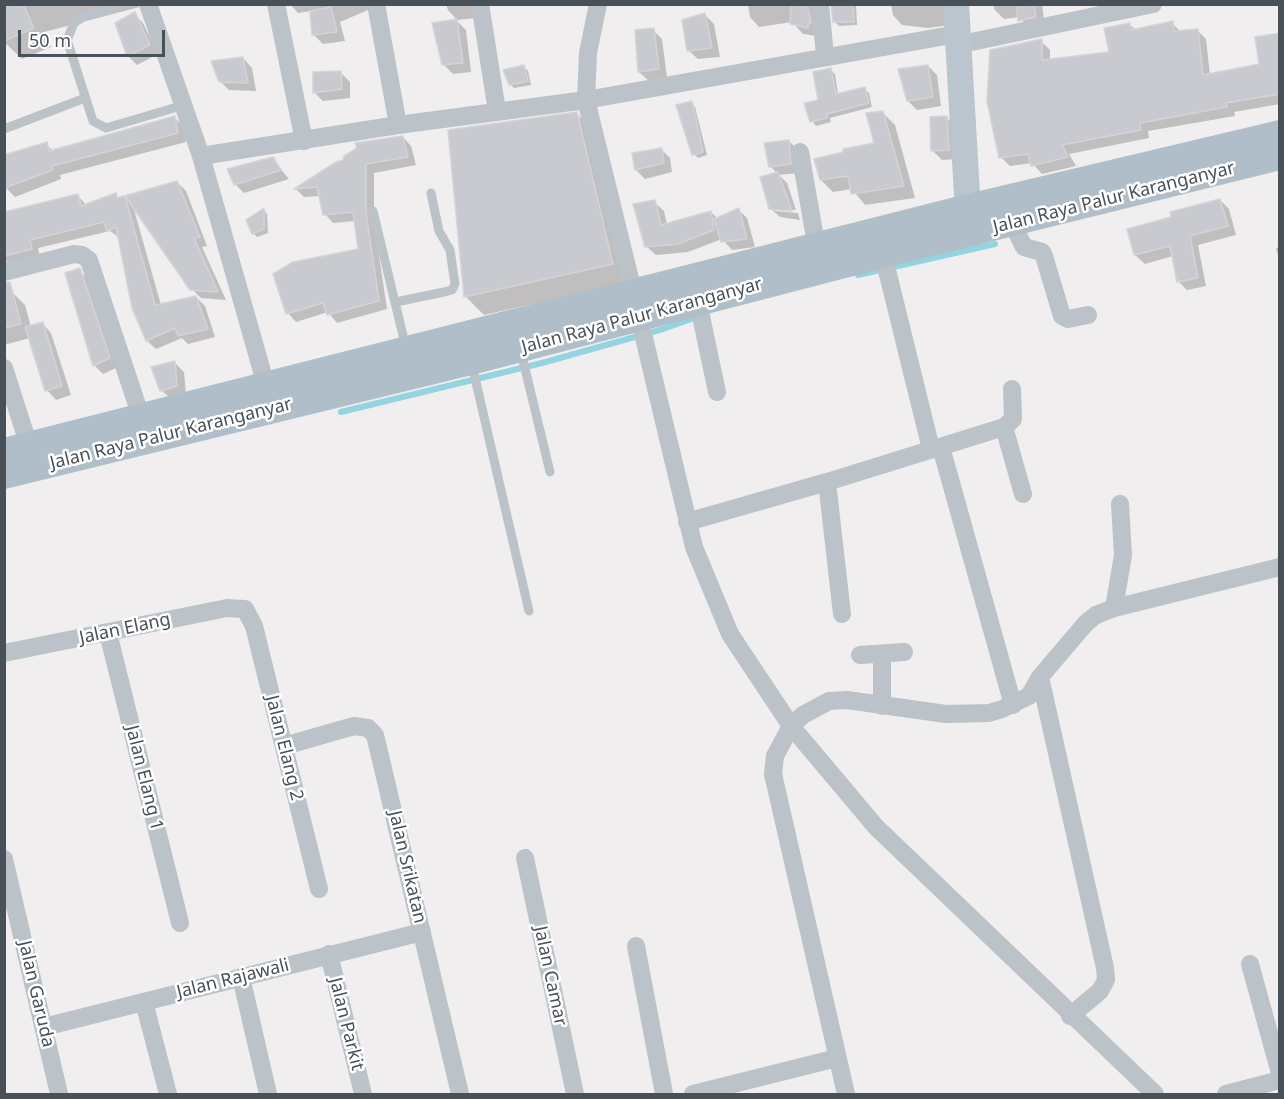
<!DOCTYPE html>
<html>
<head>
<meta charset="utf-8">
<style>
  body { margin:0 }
  #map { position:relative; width:1284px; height:1099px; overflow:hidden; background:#f0eeee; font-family:"Noto Sans",sans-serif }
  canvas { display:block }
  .frame { position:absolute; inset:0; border:6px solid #485158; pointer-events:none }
  .scale { position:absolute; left:18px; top:30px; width:147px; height:27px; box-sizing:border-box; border:3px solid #485158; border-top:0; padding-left:8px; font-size:18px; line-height:21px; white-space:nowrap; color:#485158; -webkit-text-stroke:4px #fff; paint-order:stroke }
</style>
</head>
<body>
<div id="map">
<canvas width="1284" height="1099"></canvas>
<div class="frame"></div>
<div class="scale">50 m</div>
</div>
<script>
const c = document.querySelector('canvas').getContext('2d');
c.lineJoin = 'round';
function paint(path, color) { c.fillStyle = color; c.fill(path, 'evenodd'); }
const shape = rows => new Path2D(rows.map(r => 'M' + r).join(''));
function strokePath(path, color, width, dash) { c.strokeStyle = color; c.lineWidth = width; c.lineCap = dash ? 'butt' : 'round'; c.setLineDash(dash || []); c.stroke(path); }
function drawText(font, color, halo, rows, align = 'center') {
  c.font = font + ' "Noto Sans",sans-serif'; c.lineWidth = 5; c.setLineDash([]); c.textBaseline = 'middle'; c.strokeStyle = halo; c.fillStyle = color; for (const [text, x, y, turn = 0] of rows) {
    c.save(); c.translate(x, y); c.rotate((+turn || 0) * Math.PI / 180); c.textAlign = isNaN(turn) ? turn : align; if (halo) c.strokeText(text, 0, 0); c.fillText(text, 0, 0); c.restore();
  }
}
const shadow = shape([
  [4,4,151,4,44,32,51,47,22,59,4,42],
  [290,4,375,4,375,7,340,22,345,41,323,44,314,35,311,11,298,13],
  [446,4,473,4,476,18,457,20,448,10],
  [748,4,815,4,816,36,803,34,792,22,759,27,750,17],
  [839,4,856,4,857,25,839,26,835,22,833,6],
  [891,4,953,4,950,25,928,28,902,25,893,15],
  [994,4,1042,4,1045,27,1030,30,1020,17,1004,19,994,9],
  [134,14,143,23,158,54,137,65,128,56,117,24],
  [705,15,714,24,720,57,698,59,688,50],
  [457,21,466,30,471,72,453,74,444,65],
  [1172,23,1181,32,1197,30,1206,39,1210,75,1261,65,1280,35,1280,104,1234,112,1235,116,1148,131,1149,138,1069,154,1076,166,1042,174,1032,163,1010,166,1001,157,1041,41,1050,50,1050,61,1111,53,1129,24,1136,30],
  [653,30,662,39,667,78,649,81,639,72,637,32],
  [243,58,252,68,256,91,229,90,220,81],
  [928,66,937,75,941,106,917,110,908,101],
  [524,67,528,71,531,85,514,88,510,84],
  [831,70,835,74,838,94,864,89,869,93,872,107,830,118,831,122,816,126,812,121],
  [341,73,350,82,350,98,323,101,314,92],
  [691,103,695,107,707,155,698,158,694,154],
  [883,113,895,125,915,198,865,205,852,189,833,192,821,180,876,144],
  [577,114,596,133,630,282,484,315,466,297,450,131],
  [175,118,184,127,186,142,60,175,61,179,15,197,6,188,4,181,46,144,53,151],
  [947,118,956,127,958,159,942,160,933,151],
  [403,137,411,146,416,165,374,173,374,222,387,309,337,323,328,312,296,322,288,313,360,250,355,221,333,223,325,214,321,196,304,197,296,189,336,163],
  [789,141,798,150,799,173,779,175,787,183,796,210,775,208,775,211,798,213,800,220,780,217,770,208,778,174,770,166],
  [661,149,670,158,672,172,645,179,636,170],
  [272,159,289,179,244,193,235,184],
  [177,182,186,191,207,246,202,247,226,300,201,298,192,289,133,206,161,305,196,297,205,306,215,337,188,344,182,338,156,349,147,341,134,308,120,238,110,231,38,248,40,257,11,265,4,259,4,218,78,196,87,206,115,195,119,199],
  [1220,200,1229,209,1236,235,1198,245,1206,286,1187,290,1178,281,1173,256,1145,264,1135,255,1173,218],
  [654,202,664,211,667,225,711,212,718,219,738,209,747,218,755,247,732,250,722,239,688,252,656,255,646,246],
  [264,210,267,214,268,233,257,237,253,233],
  [1280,247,1280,262,1276,248],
  [79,270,88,279,118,367,103,374,94,365],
  [12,292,25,305,31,327,42,323,51,333,71,395,56,400,47,390,30,338,4,345,4,294],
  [175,363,184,372,186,395,171,399,161,390]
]);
const stream = shape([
  [858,275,995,244],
  [341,412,542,363,663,329,700,316]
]);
const building = shape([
  [4,4,23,4,34,28,4,41,4,4],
  [791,4,807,4,811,23,808,23,808,28,790,24,791,4],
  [853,4,854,22,833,22,831,5,853,4],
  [1016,4,1034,4,1036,17,1018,21,1016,4],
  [331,7,337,32,312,35,310,11,331,7],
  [135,12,150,45,127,56,115,23,135,12],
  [705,13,712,48,687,51,682,20,705,13],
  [457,19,463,63,442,65,432,23,457,19],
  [1173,21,1174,31,1198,29,1203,75,1259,64,1255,37,1280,33,1280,94,1226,103,1227,107,1140,123,1141,130,1062,145,1068,157,1031,166,1028,154,999,158,987,101,990,50,1042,39,1042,60,1109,52,1104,28,1130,23,1131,30,1173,21],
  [654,28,659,69,638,72,635,30,654,28],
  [243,57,248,83,219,82,211,61,243,57],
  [524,65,528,81,509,85,503,70,524,65],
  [928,65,933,97,907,101,898,69,928,65],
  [831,68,836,94,865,87,869,103,827,114,827,118,810,122,804,103,818,100,813,72,831,68],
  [341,71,342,89,313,93,313,72,341,71],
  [692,101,703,152,692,155,676,105,692,101],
  [883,111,904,186,851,194,848,176,820,180,814,159,843,152,843,149,874,143,866,113,883,111],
  [577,112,613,264,464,297,448,130,577,112],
  [175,116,178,133,52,166,53,170,4,188,4,155,47,142,49,151,175,116],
  [947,116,949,150,931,151,930,117,947,116],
  [403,136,408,157,366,164,366,212,379,301,327,315,323,303,286,314,273,274,293,262,358,249,353,212,323,215,317,187,294,189,336,162,344,160,343,157,357,148,355,143,403,136],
  [789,140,791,164,769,167,764,143,789,140],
  [662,148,664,163,635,170,632,153,662,148],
  [273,157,281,170,234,185,227,169,273,157],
  [778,172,792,211,769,209,760,177,778,172],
  [177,181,200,237,194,238,218,292,190,290,125,196,155,305,196,296,208,329,178,336,175,328,146,341,132,308,116,227,107,231,104,222,30,240,32,249,4,256,4,212,78,194,81,206,116,193,117,198,177,181],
  [1220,199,1228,226,1190,236,1198,278,1177,282,1170,246,1134,255,1127,229,1171,217,1170,212,1220,199],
  [655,200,661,225,711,211,714,230,678,244,645,247,633,204,655,200],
  [264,208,264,229,252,234,246,220,264,208],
  [739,208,747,239,721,242,714,219,739,208],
  [80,268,110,358,93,366,65,273,80,268],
  [10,282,21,324,4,328,4,283,10,282],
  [43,322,62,386,45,391,25,327,43,322],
  [175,361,177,386,160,391,151,367,175,361]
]);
const lane = shape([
  [116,7,86,15,74,23,67,40,93,121,106,128,184,105],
  [4,129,85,98],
  [373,211,406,348],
  [396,302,444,292,452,290,455,284,450,250,439,231,431,193],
  [521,352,550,472],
  [472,365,529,611]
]);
const street = shape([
  [148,4,201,156,269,396],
  [276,4,304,141],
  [376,4,398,125],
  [480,4,497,111],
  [598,4,588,53,586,100,634,295],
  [820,4,825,56],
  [957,45,1153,4],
  [800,152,817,249],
  [201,156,398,125,586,100,957,34],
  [1012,223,1024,247,1042,252,1044,256,1062,316,1068,319,1088,315],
  [883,254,931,449],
  [4,272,74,254,82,255,89,260,141,417],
  [698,302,717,392],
  [639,317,694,547,730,634,791,726,775,756,773,774,846,1094],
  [4,368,29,446],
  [1004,427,1023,494],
  [941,447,1013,705],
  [827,482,842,614],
  [687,522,827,482,1004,427,1013,419,1012,389],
  [1114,608,1123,555,1120,504],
  [108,633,180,923],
  [4,653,227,608,245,609,254,626,319,889],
  [860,655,904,652],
  [1040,677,1105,968,1106,980,1100,991,1070,1016],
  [882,706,882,654],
  [284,746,354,726,368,728,375,735,460,1094],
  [525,858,575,1094],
  [4,859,59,1094],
  [636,946,664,1094],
  [329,954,363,1094],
  [1250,964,1280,1073],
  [241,977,268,1094],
  [144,1002,168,1094],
  [44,1027,422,932],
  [693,1094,837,1058],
  [1155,1094,876,827,791,726,803,715,829,701,847,700,946,714,989,713,1002,709,1029,696,1040,677,1086,623,1096,615,1114,608,1280,567],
  [1226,1094,1280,1080]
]);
const secondary = shape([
  [956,4,969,229]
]);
const primary = shape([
  [4,452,968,208,1280,134],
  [4,475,471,361,883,254,1280,156]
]);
const streetNames = [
  ["Jalan Raya Palur Karanganyar",1114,198,-14],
  ["Jalan Raya Palur Karanganyar",642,316,-15],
  ["Jalan Raya Palur Karanganyar",171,434,-14],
  ["Jalan Elang",125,629,-12],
  ["Jalan Elang 2",284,748,76],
  ["Jalan Elang 1",144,778,76],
  ["Jalan Srikatan",407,867,77],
  ["Jalan Camar",550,976,78],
  ["Jalan Rajawali",233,979,-14],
  ["Jalan Garuda",36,994,77],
  ["Jalan Parkit",346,1024,76]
];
paint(shadow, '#0003');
strokePath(stream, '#93d4e0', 6);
paint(building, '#c9cad0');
strokePath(building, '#d2d4d8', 1.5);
strokePath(lane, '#bbc2c8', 9);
strokePath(street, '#bbc2c8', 18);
strokePath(secondary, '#bbc5cd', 26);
strokePath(primary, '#b0bec9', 28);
drawText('18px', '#485158', '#fff', streetNames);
</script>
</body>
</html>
